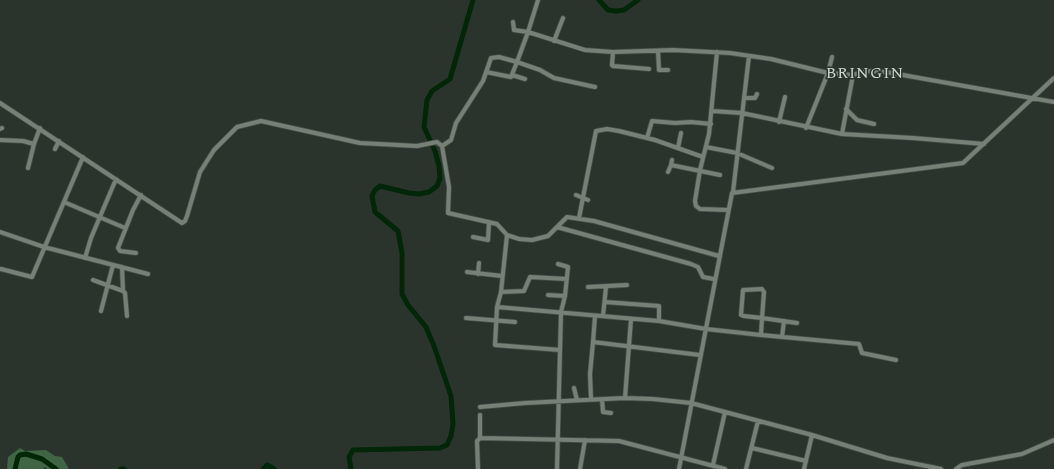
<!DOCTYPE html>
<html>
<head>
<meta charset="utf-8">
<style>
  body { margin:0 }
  canvas { display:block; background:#2b342c }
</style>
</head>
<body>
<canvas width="1054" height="469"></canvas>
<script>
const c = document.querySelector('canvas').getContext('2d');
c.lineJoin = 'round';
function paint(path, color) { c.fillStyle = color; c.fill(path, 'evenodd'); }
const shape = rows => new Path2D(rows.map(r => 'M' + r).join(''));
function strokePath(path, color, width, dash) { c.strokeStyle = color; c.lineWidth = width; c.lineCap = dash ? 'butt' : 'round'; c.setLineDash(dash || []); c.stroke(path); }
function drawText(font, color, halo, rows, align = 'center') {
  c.font = font + ' Spectral,serif'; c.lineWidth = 3; c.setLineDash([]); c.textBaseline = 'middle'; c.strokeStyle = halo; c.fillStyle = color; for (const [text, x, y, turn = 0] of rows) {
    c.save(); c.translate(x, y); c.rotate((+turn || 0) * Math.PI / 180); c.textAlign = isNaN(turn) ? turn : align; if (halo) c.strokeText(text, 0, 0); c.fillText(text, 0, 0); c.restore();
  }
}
const forest = shape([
  [20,448,25,451,46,450,55,456,62,457,69,469,47,469,45,467,43,469,7,469,8,457]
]);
const river = shape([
  [599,0,608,10,616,11,624,10,638,0],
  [15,469,18,457,20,455,26,454,42,459,56,469],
  [121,469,124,469],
  [263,469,267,465,274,469],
  [351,469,349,457,353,450,440,448,447,445,451,436,453,424,451,396,434,346,426,327,408,305,402,294,402,253,398,231,375,212,372,196,375,190,380,186,409,193,419,194,429,192,437,186,440,178,439,166,435,151,424,127,427,100,432,91,450,79,473,0]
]);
const minor = shape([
  [513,22,514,30,528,32,538,0],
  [554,41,563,18],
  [658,51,659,70,668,70],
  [613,52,612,65,613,66,649,69],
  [717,52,709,134,700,170,695,201,696,206,700,209,728,210],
  [486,72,511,77,517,62,540,70,554,78,595,87],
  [512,75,525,79],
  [744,98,755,98,757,94],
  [0,103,182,223,185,221,187,216,200,172,214,150,237,127,261,121,360,143,417,146,437,142,442,146,449,187,448,213,497,224,507,235,519,239,532,240,548,236,567,217,594,221,719,256],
  [846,109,857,120,874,124],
  [712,111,742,113,842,134,853,75],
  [779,122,785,97],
  [806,128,828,73,832,57],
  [0,129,2,128],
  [842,134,913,138,984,144],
  [647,138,652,121,675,123,691,122,711,124],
  [0,140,23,141,34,144,28,168],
  [34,144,40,128],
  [442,146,451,140,456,123,483,81,491,58,499,57,517,62,528,32,585,50,613,52,673,50,730,53,771,59,828,73,853,75,866,71,886,72,1054,102],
  [706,147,737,153,772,168],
  [678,148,681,133],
  [55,149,59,141],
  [672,160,671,165,720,175],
  [668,172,671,165],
  [733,192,749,56],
  [576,195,588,200],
  [64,202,125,228],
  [579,218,596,131,607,129,619,131,655,140,703,157],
  [557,227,691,264,698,267,703,277,714,279],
  [0,232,44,247,148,274],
  [507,235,501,292,497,307,495,345,560,350],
  [473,237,488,240,489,222],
  [136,253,120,251,118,248,133,210,141,195],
  [85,258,91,238,116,179],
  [1,269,32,277,83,157],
  [467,272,502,276],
  [478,274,479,263],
  [93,280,123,291,122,267],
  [588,287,627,285],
  [123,291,125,293,127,316],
  [501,292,524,291,530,277,567,279],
  [548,295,565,296],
  [605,302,659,306,659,321],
  [497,307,659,321,706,329,761,335,762,318,764,292,762,289,743,290,741,315,744,316,762,318,797,323],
  [101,311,113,265],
  [603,316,606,287],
  [466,318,515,322],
  [761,335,859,344,862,353,896,360],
  [782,337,784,321],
  [593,342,595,316],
  [574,388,577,400],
  [625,398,631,319],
  [591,399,590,374,593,342,700,355],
  [602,399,603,412,611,413],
  [480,407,525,403,625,398,653,399,691,403,812,435,887,458,941,469],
  [480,438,619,441,725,469],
  [752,448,806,461],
  [713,465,725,412],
  [478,469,477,441,480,438,480,415],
  [557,469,561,312,565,296,568,267,558,264],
  [580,469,585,440],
  [679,469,732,193,963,163,1054,78],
  [746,469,758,421],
  [804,469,812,435],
  [956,469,962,465,1022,454,1054,440]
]);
const quarterNames = [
  ["BRINGIN",865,75]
];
paint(forest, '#3f6544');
strokePath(river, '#012608', 5);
strokePath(minor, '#484f48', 5.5);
strokePath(minor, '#768076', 4);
c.letterSpacing = '1px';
drawText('16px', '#cdd3ce', '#2b342c', quarterNames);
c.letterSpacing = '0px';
</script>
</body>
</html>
